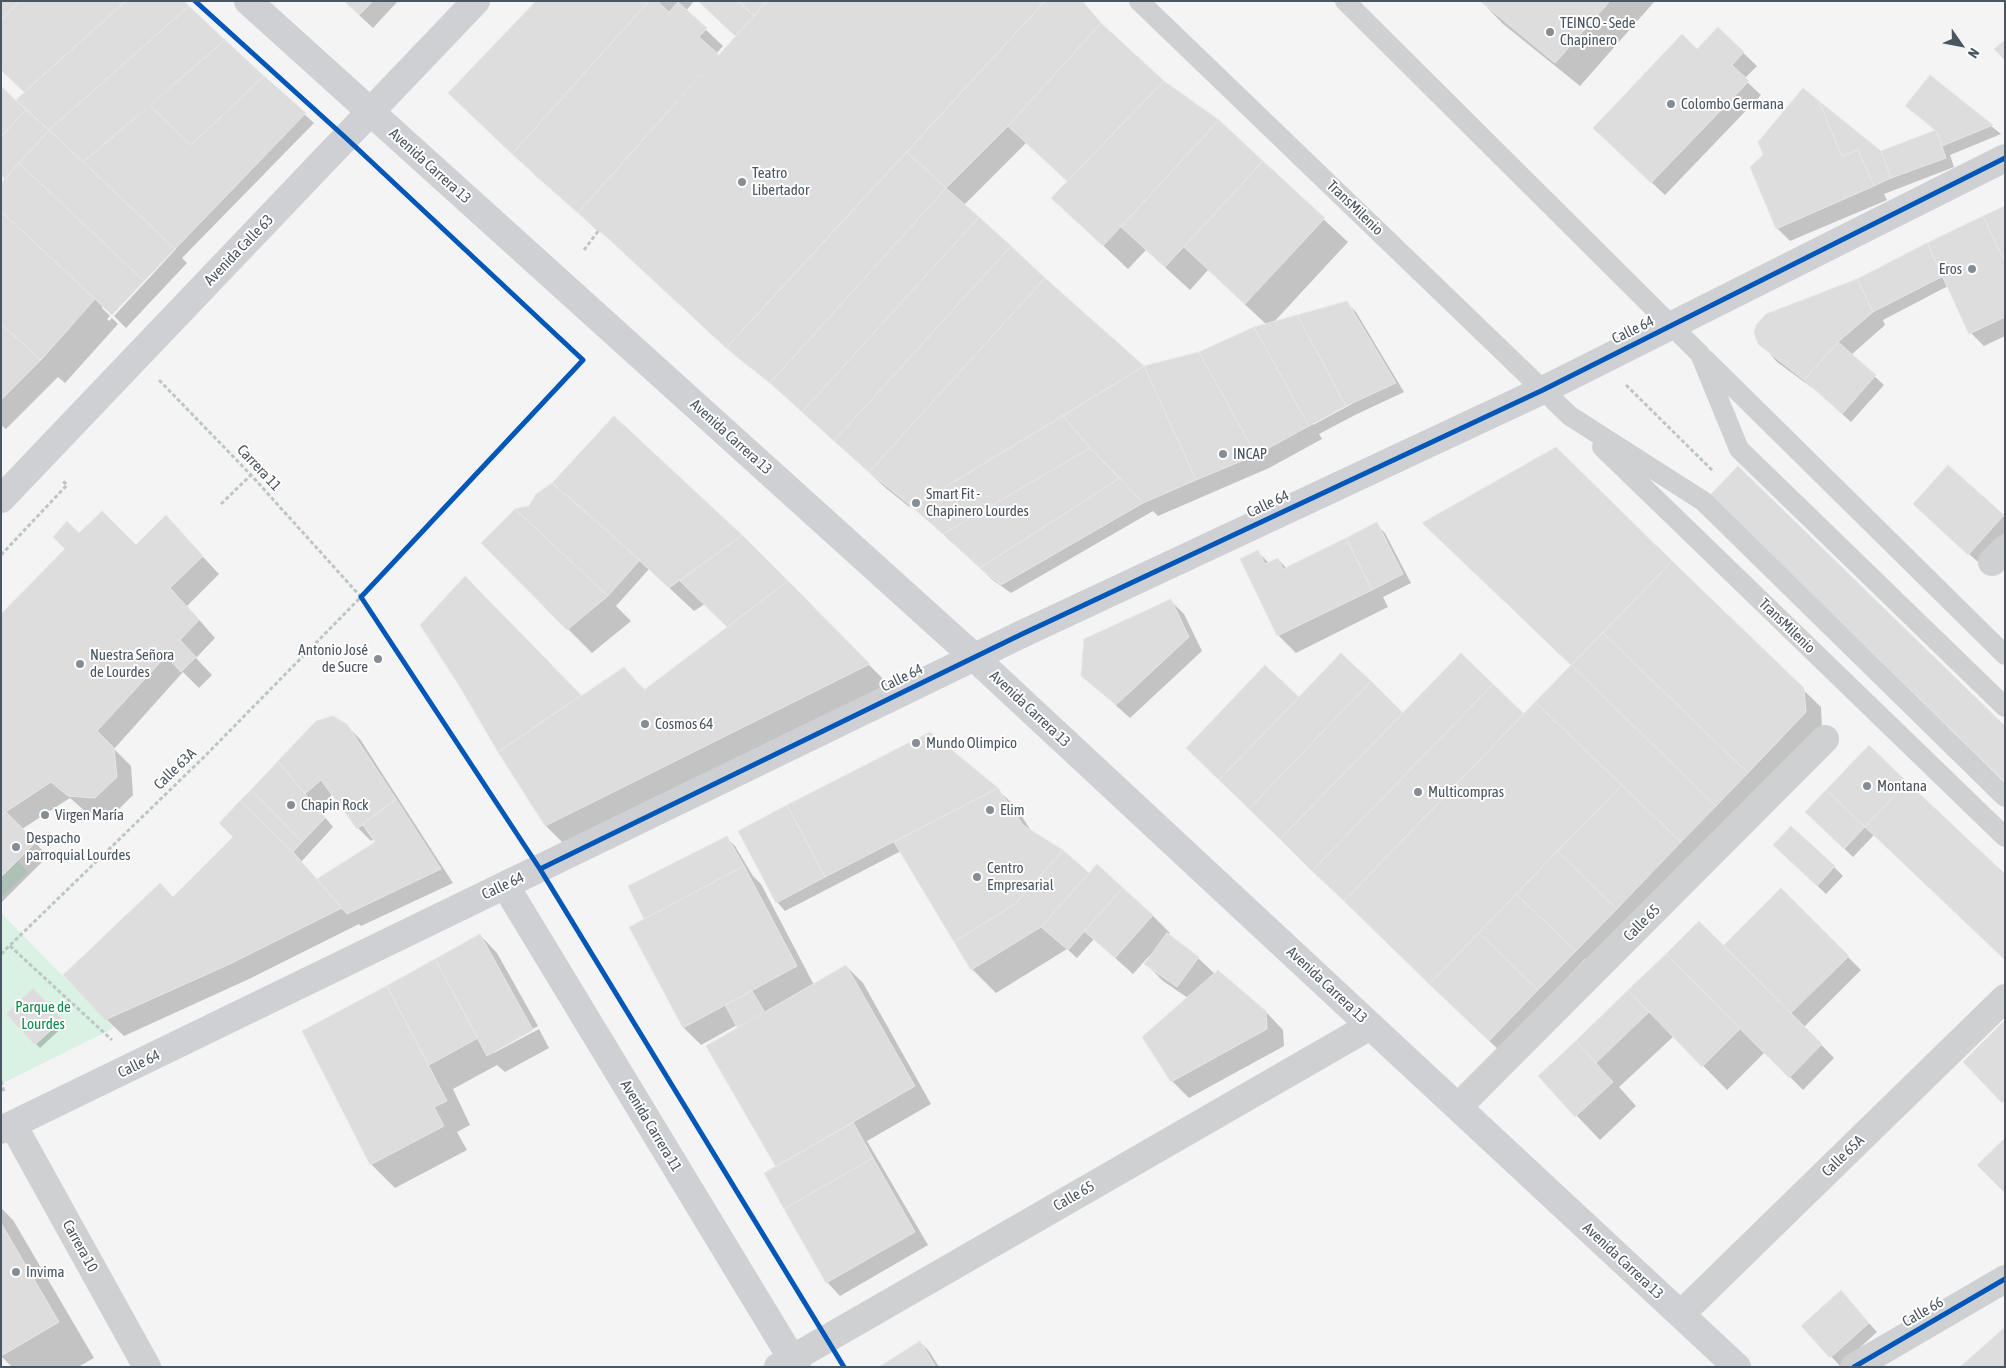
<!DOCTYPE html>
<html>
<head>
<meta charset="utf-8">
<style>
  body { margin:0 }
  #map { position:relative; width:2006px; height:1368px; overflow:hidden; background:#f4f4f4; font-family:"Asap Condensed",sans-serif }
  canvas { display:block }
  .frame { position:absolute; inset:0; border:2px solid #4a5661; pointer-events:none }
  .north { position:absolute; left:1936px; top:20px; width:50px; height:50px; -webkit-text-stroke:4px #fff; paint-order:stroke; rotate:123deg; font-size:14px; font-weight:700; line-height:20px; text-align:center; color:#4a5661 }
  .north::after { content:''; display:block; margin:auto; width:18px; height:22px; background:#4a5661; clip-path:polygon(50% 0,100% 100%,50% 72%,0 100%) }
</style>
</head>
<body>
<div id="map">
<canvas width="2006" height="1368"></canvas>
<div class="frame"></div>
<div class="north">N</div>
</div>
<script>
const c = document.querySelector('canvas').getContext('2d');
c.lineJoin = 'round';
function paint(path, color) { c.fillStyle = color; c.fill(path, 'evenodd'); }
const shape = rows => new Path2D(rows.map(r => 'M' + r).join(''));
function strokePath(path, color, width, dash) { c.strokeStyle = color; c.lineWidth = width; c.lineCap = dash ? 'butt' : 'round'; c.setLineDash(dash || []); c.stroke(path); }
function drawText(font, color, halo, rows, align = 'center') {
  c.font = font + ' "Asap Condensed",sans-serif'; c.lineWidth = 4; c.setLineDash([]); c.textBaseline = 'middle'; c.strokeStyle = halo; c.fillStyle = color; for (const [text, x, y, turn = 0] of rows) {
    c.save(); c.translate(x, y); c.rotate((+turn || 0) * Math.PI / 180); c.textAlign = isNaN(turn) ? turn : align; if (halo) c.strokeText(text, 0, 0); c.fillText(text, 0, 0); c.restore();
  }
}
const green = shape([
  [18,861,28,872,1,898,1,877],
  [1,913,114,1028,1,1084]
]);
const shadow = shape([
  [1,1,181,1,314,123,182,258,187,263,126,328,114,316,176,249,174,247,112,314,103,306,102,308,110,316,107,319,109,321,112,318,118,324,65,383,58,377,6,429,1,425,1,184,6,179,29,110,26,93,2,71,1,72],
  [344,1,398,1,373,28],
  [538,1,694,1,686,11,723,46,716,54,719,56,737,36,699,1,1082,1,1110,33,1164,82,1218,121,1348,242,1273,323,1347,303,1356,312,1404,392,1355,415,1319,434,1322,439,1269,468,1158,516,1153,511,1011,593,994,581,912,506,909,506,913,510,887,489,780,391,737,357,610,239,596,229,537,177,449,93],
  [1026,143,1068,182,1053,198,1128,269,1146,250,1190,290,1208,270,1267,325,1199,354,1143,367,964,205],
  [1351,402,1352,404,1313,425,1313,422],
  [1481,1,1655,1,1580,86,1503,24],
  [1718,29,1757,66,1744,79,1761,95,1665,195,1608,141],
  [1930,76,2001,134,1950,155,1954,167,1884,194,1887,200,1790,241,1777,228,1881,152,1937,132,1907,106],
  [2005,208,2005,336,1984,346,1971,333,1948,286,1883,320,1885,325,1851,355,1884,385,1851,422,1818,392,1777,362,1756,338,1858,279],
  [1556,449,1821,707,1822,730,1600,974,1585,959,1546,1000,1554,1008,1507,1058,1264,822,1299,699,1403,715,1524,716,1572,666,1441,540],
  [1948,467,2005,518,2005,533,1978,562,1923,513],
  [553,484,741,536,893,689,570,850,546,826,461,686,482,595,582,697,624,669,646,691,729,627,705,604,694,611,649,569,616,606,631,621,592,653,482,543,530,507,537,495],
  [166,517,219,574,187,606,215,638,196,658,212,675,199,688,183,672,114,749,131,766,133,795,113,815,87,813,70,798,22,829,48,856,1,903,1,615,79,534,136,547],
  [1376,524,1385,533,1411,583,1383,597,1388,607,1296,653,1278,635,1242,560,1258,552,1269,563,1278,559,1287,569],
  [1170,600,1184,614,1202,651,1130,718,1082,675],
  [346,725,360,739,453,883,361,926,359,924,249,979,124,1036,106,1019,173,899],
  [333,794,358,828,371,841,374,839,377,843,317,880,301,862,333,827,313,803,314,802,319,807],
  [930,734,997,789,1015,806,1032,832,1062,851,1089,875,1097,866,1153,916,1170,933,1168,935,1198,958,1215,974,1266,1012,1283,1030,1284,1046,1189,1098,1172,1081,1188,998,1163,981,1146,964,1151,957,1149,956,1133,974,1094,939,1077,958,1067,949,996,993,972,969,901,851,785,911,777,902],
  [1869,747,1874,835,1853,857,1815,821],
  [726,837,735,846,753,876,761,884,814,985,846,966,863,983,931,1104,867,1141,928,1245,840,1296,827,1282,778,1167,740,1028,737,1025,701,1045,684,1028,631,928,647,919,645,918],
  [1784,854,1834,867,1843,876,1826,894],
  [1781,890,1861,970,1804,1027,1834,1058,1803,1090,1765,1052,1727,1090,1674,1036,1619,1087,1636,1106,1600,1140,1539,1076,1699,923,1723,948],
  [480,935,497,953,538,1026,494,1050,494,1053,539,1029,549,1048,505,1072,497,1065,453,1089,470,1125,457,1132,467,1150,395,1188,371,1164,303,1031],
  [33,990,66,1024,40,1048,8,1014],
  [1,1208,13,1220,94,1358,78,1367,12,1367,1,1356],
  [1849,1301,1877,1332,1840,1366,1803,1326],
  [920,1342,929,1351,939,1367,881,1367]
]);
const building = shape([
  [1,1,19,1,1,21,1,1],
  [19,1,126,1,24,92,1,70,1,21,19,1],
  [126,1,184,1,189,6,49,130,16,100,126,1],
  [344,1,373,1,359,15,344,1],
  [536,1,649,1,512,154,448,93,536,1],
  [649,1,657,1,669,12,678,2,707,28,699,37,718,54,578,213,512,154,649,1],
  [698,1,738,1,754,16,735,36,698,1],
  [738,1,767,1,754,16,738,1],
  [767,1,1045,1,726,348,599,230,578,213,767,1],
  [1045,1,1082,1,1101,23,1008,126,946,188,907,152,1045,1],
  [1480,1,1610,1,1555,63,1480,1],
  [189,6,225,40,83,162,49,130,189,6],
  [1101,23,1164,81,1067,181,1008,126,1101,23],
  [1718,27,1744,52,1732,65,1749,81,1651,183,1593,128,1682,34,1697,49,1718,27],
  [225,40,264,76,191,145,150,106,225,40],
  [2005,40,2005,60,1994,49,2005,40],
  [1930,75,1993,125,1942,146,1936,130,1905,106,1930,75],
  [264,76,306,113,175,249,83,162,150,106,191,145,264,76],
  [1164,81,1219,120,1103,246,1051,198,1164,81],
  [2,87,26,110,1,137,1,87,2,87],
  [1803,88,1819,101,1842,157,1858,150,1874,186,1776,229,1750,167,1763,155,1758,142,1803,88],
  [1819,101,1881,151,1891,178,1874,186,1858,150,1842,157,1819,101],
  [26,110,49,130,5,179,1,176,1,137,26,110],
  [1219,120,1263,161,1165,267,1121,227,1219,120],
  [49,130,175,249,144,281,19,163,49,130],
  [1936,130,1946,158,1891,178,1881,151,1936,130],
  [907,152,946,188,770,383,726,348,907,152],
  [1263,161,1325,218,1245,304,1184,247,1263,161],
  [19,163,144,281,112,315,1,211,1,183,19,163],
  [946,188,979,217,802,412,770,383,946,188],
  [2005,206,2005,262,1983,216,2005,206],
  [1,211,95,299,41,360,1,324,1,211],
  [1983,216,2005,262,2005,317,1969,334,1927,243,1983,216],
  [979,217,1011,246,834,441,802,412,979,217],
  [1927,243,1943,276,1873,312,1857,279,1927,243],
  [1011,246,1045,278,869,472,834,441,1011,246],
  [1045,278,1144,366,912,507,869,472,1045,278],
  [1857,279,1873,312,1838,342,1804,380,1758,344,1754,332,1756,325,1766,314,1857,279],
  [1347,301,1396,383,1346,406,1297,315,1347,301],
  [1297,315,1346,406,1309,426,1254,327,1297,315],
  [1,324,41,360,1,400,1,324],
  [1254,327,1309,426,1256,455,1199,352,1254,327],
  [1838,342,1876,375,1842,414,1804,380,1838,342],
  [1199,352,1256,455,1196,480,1144,366,1199,352],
  [1144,366,1196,480,1143,503,1090,448,1063,416,1144,366],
  [614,416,742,535,669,588,598,522,552,483,614,416],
  [1063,416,1090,448,943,534,912,507,1063,416],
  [1556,447,1672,561,1571,665,1422,523,1556,447],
  [1090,448,1120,478,980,568,943,534,1090,448],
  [1948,465,2004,515,1968,555,1913,504,1948,465],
  [1738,466,2005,726,2005,782,1710,495,1738,466],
  [1120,478,1143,503,1001,585,980,568,1120,478],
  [552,483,640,560,608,596,515,509,529,506,536,494,552,483],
  [515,509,608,596,567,630,481,543,515,509],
  [102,511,136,545,166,515,203,556,170,588,199,620,180,640,196,657,181,672,166,656,97,731,114,748,117,777,95,798,68,796,51,782,1,815,1,614,65,549,53,537,67,521,79,533,102,511],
  [1377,522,1403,574,1372,590,1346,538,1377,522],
  [742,535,788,581,727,627,680,581,742,535],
  [1346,538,1372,590,1277,636,1240,559,1258,550,1265,564,1278,558,1283,569,1346,538],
  [1672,561,1804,688,1806,712,1748,773,1603,633,1672,561],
  [465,576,581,695,498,752,460,687,420,625,465,576],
  [788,581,870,664,545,826,498,752,624,667,644,690,788,581],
  [1171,599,1189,637,1116,705,1081,676,1084,639,1171,599],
  [1603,633,1748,773,1716,806,1571,665,1603,633],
  [1341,653,1371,681,1249,809,1219,780,1341,653],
  [1461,653,1493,684,1312,871,1280,839,1461,653],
  [1265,665,1299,697,1219,780,1186,748,1265,665],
  [1571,665,1716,806,1681,842,1535,702,1571,665],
  [1371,681,1403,713,1280,839,1249,809,1371,681],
  [1493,684,1524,714,1344,901,1312,871,1493,684],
  [1535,702,1622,785,1429,984,1344,901,1535,702],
  [333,716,347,724,396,799,357,829,321,780,305,794,278,761,316,721,333,716],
  [930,732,998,788,825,877,787,805,930,732],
  [1869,745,1907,782,1865,827,1826,790,1869,745],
  [278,761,325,818,302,842,251,790,278,761],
  [1907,782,2005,874,2005,960,1865,827,1907,782],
  [1622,785,1681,842,1617,909,1557,851,1622,785],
  [998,788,1023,825,1063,850,1015,904,954,942,894,842,998,788],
  [251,790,302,842,293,852,240,801,251,790],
  [1826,790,1865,827,1844,849,1805,812,1826,790],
  [396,799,441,869,347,914,317,879,375,842,362,824,396,799],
  [240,801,293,852,342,908,232,963,105,1020,63,975,160,883,173,897,233,837,219,823,240,801],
  [787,805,825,877,776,903,738,831,787,805],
  [6,812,36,842,1,877,1,816,6,812],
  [1791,826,1835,866,1817,886,1773,845,1791,826],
  [727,836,744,866,644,919,628,886,727,836],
  [1063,850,1089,873,1041,927,971,970,954,942,1015,904,1063,850],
  [1557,851,1617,909,1576,951,1516,894,1557,851],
  [1097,864,1123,888,1068,950,1041,927,1097,864],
  [744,866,797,966,683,1028,629,927,744,866],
  [1123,888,1153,915,1115,958,1084,931,1123,888],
  [1781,888,1849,956,1791,1013,1723,946,1781,888],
  [1516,894,1576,951,1538,990,1479,933,1516,894],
  [1699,921,1822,1044,1789,1078,1666,954,1699,921],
  [1167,933,1199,957,1177,987,1144,964,1167,933],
  [1479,933,1538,990,1489,1041,1429,984,1479,933],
  [480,934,533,1030,487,1056,435,959,480,934],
  [1666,954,1740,1029,1702,1067,1628,990,1666,954],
  [435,959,478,1038,429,1065,387,986,435,959],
  [846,965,915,1086,776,1167,706,1046,846,965],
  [1218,970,1266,1011,1267,1029,1171,1082,1142,1037,1218,970],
  [387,986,447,1101,434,1107,444,1126,370,1165,302,1031,387,986],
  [33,988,63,1019,35,1045,6,1014,33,988],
  [1628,990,1649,1012,1596,1063,1576,1041,1628,990],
  [752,991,764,1011,737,1027,725,1005,752,991],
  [2005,1020,2005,1100,2002,1103,1963,1062,2005,1020],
  [1576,1041,1613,1082,1575,1117,1538,1076,1576,1041],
  [853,1122,873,1158,784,1209,764,1173,853,1122],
  [2005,1138,2005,1193,1977,1165,2005,1138],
  [873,1158,915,1232,826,1283,784,1209,873,1158],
  [1,1223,59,1322,1,1356,1,1223],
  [1841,1290,1869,1323,1830,1358,1801,1326,1841,1290],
  [2005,1327,2005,1367,1960,1367,2005,1327],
  [920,1341,936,1367,879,1367,920,1341]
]);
const path = shape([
  [584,250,599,230],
  [1626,385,1714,472],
  [221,504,251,475],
  [1,555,67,485,62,480],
  [10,946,112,1040],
  [1,954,205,756,361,597,251,475,159,380],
  [1,1081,4,1092]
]);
const lane = shape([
  [1139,1,1570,416,1703,501,2005,797],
  [1345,1,1700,354,1739,449,2005,707],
  [1705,359,2005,655],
  [1602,447,2005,837]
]);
const street = shape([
  [1992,562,2005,549],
  [1458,1107,1825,739],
  [13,1125,147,1367],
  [1681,1314,2005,998],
  [778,1367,1370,1026],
  [1854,1367,2005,1279]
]);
const secondary = shape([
  [248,1,974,657,1737,1367],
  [1,499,476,1],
  [505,885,797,1367],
  [1,1130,1020,635,1543,390,2005,158]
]);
const cycleway = shape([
  [195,1,346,138,583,360,361,597,540,869,844,1367],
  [540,869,1020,635,1543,390,2005,158],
  [1854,1367,2005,1279]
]);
const markers = [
  [1550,32,5,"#868d94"],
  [1671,104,5,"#868d94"],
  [742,182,5,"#868d94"],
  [1972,269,5,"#868d94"],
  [1223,454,5,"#868d94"],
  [916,503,5,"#868d94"],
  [378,659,5,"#868d94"],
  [80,664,5,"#868d94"],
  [645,724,5,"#868d94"],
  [916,743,5,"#868d94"],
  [1867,786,5,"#868d94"],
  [1418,792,5,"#868d94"],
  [291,805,5,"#868d94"],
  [990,810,5,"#868d94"],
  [45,815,5,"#868d94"],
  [16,847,5,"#868d94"],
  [977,877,5,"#868d94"],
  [16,1272,5,"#868d94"]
];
const poiNames = [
  ["TEINCO - Sede",1560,23],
  ["Chapinero",1560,40],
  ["Colombo Germana",1681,104],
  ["Teatro",752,173],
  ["Libertador",752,190],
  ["Eros",1962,269,"right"],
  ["INCAP",1233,454],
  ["Smart Fit -",926,494],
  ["Chapinero Lourdes",926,511],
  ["Antonio José",368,650,"right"],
  ["de Sucre",368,667,"right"],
  ["Nuestra Señora",90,655],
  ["de Lourdes",90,672],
  ["Cosmos 64",655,724],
  ["Mundo Olimpico",926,743],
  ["Montana",1877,786],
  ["Multicompras",1428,792],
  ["Chapin Rock",301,805],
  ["Elim",1000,810],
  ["Virgen María",55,815],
  ["Despacho",26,838],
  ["parroquial Lourdes",26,855],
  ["Centro",987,868],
  ["Empresarial",987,885],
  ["Invima",26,1272]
];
const streetNames = [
  ["Avenida Carrera 13",430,166,42],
  ["TransMilenio",1355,208,44],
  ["Avenida Calle 63",239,250,-46],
  ["Calle 64",1633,330,-26],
  ["Avenida Carrera 13",731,437,42],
  ["Carrera 11",259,468,47],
  ["Calle 64",1268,504,-25],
  ["TransMilenio",1787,626,44],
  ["Calle 64",902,678,-26],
  ["Avenida Carrera 13",1030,709,43],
  ["Calle 63A",175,769,-44],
  ["Calle 64",503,886,-25],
  ["Calle 65",1642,923,-45],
  ["Avenida Carrera 13",1327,985,43],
  ["Calle 64",139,1064,-26],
  ["Avenida Carrera 11",651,1126,59],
  ["Calle 65A",1843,1156,-44],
  ["Calle 65",1074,1196,-30],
  ["Carrera 10",80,1246,61],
  ["Avenida Carrera 13",1623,1261,43],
  ["Calle 66",1923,1312,-30]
];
const parkNames = [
  ["Parque de",43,1007],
  ["Lourdes",43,1024]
];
paint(green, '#d9f2e3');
paint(shadow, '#0003');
paint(building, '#ddddde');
strokePath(building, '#e5e6e7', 1);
strokePath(path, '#bcc7c4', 3, [4, 2.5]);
strokePath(lane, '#ced0d2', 20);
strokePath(street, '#ced0d2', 28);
strokePath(secondary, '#ced0d4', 28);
strokePath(cycleway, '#0057b8', 5);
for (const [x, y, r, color] of markers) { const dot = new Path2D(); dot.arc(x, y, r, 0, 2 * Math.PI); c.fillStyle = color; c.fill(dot); strokePath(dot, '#fff', 2); }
drawText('15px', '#4a5661', '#fff', poiNames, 'left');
drawText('15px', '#4a5661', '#fff', streetNames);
drawText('15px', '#17864f', '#fff', parkNames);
</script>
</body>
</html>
